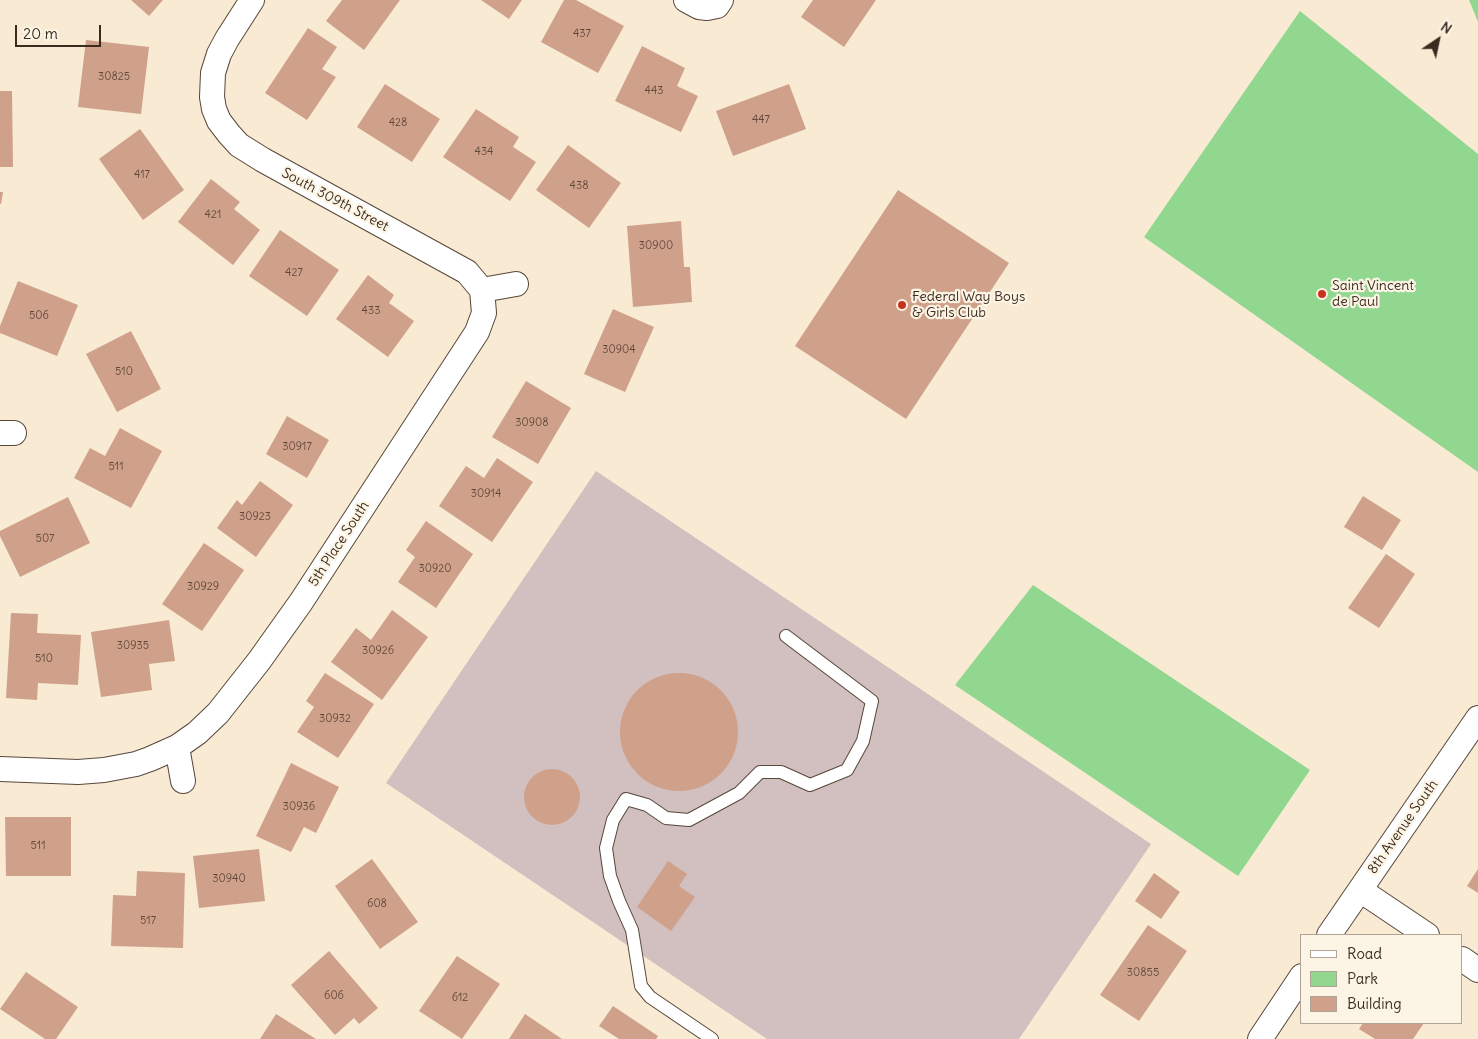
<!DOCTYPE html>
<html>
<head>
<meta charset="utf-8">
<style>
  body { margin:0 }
  #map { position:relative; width:1478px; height:1039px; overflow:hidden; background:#f8ead3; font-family:Delius,sans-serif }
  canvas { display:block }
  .legend { position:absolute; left:1300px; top:934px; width:162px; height:90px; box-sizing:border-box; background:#fcf5e5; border:1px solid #afa495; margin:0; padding:6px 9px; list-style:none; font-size:15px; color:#3b2a1e }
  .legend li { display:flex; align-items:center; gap:10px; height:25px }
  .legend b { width:25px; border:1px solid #afa495 }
  .north { position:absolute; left:1413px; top:15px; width:50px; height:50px; -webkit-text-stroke:4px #fcf5e5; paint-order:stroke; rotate:34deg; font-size:14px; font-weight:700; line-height:20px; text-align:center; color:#3b2a1e }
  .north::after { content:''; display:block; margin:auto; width:18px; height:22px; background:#3b2a1e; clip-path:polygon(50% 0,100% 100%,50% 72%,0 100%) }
  .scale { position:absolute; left:15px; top:25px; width:86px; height:22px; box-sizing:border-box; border:2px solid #3b2a1e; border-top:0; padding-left:6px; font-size:15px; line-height:18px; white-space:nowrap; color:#3b2a1e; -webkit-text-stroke:4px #fcf5e5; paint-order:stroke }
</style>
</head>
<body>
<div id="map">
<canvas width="1478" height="1039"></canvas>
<ul class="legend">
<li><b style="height:6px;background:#fff"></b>Road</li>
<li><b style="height:14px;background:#91d790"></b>Park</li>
<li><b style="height:14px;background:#cfa18b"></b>Building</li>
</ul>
<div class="north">N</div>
<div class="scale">20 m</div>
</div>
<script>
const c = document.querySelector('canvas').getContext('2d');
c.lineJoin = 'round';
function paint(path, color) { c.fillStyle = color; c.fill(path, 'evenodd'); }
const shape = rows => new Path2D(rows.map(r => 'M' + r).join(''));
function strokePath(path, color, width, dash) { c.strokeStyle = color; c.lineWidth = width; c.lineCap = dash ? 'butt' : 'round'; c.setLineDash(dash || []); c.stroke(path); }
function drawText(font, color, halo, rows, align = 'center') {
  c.font = font + ' Delius,sans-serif'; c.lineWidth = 4.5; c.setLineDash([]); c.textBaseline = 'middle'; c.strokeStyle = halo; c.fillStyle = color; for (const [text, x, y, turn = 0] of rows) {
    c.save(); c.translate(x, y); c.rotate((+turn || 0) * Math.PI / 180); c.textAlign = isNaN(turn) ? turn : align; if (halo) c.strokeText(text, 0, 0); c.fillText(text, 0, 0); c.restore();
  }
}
const industrial = shape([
  [596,471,1151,844,1019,1039,767,1039,386,783]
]);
const green = shape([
  [1469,0,1478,0,1478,22],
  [1300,11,1478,154,1478,472,1144,237],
  [1033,585,1310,770,1238,876,955,685]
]);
const building = shape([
  [131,0,163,0,149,16],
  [342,0,400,0,364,50,326,21],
  [481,0,522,0,509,19],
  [564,0,576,0,624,26,598,73,541,42],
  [813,0,876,0,844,47,801,17],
  [308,28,337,47,322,69,336,77,307,120,265,93],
  [86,40,149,47,141,114,78,107],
  [642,46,685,68,677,86,698,96,681,132,615,101],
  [385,84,440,119,412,162,357,127],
  [789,84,806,129,733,156,716,111],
  [0,91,12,91,13,167,0,167],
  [476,109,519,137,513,147,536,162,510,201,443,157],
  [140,129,184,190,143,220,99,159],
  [568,145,621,183,589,228,536,190],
  [211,179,240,202,234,209,260,230,233,265,178,222],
  [898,190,1009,263,906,419,795,346],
  [0,192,3,192,1,204,0,204],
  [681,221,684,267,690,267,692,302,633,307,627,226],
  [280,230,339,270,307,316,249,276],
  [368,275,394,295,389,303,414,321,388,357,336,319],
  [18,281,78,305,57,356,0,333,0,326],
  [613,309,654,327,625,392,584,374],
  [131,331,161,389,117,412,86,354],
  [526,381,571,408,538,464,492,437],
  [287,416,329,440,307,478,266,454],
  [120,428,162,451,131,508,74,478,90,448,105,456],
  [497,458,533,482,492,542,439,506,466,466,484,478],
  [260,481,293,505,256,557,217,528,237,500,242,505],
  [1363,496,1401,520,1382,550,1344,527],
  [68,497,90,543,20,577,0,536,0,531],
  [426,521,473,554,436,608,398,582,415,557,406,550],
  [204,543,244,570,202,631,162,604],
  [1386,554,1415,574,1379,628,1348,608],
  [392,610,428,637,382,700,331,662,356,628,371,640],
  [11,613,38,614,37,633,81,635,78,685,38,683,37,700,6,698],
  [169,620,175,661,149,664,152,690,101,697,91,632],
  [325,673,374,704,338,758,297,732,314,707,306,701],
  '620 732a59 59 0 1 1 118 0a59 59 0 1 1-118 0Z',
  [291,763,339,787,316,833,304,827,291,852,256,836],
  '524 797a28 28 0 1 1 56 0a28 28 0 1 1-56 0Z',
  [5,817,71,817,71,876,6,876],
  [259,849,265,901,199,908,193,856],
  [372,859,418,922,380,949,335,886],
  [668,861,687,874,679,886,695,897,671,931,637,907],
  [1478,869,1478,893,1467,886],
  [137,871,185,873,183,948,111,946,113,895,136,896],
  [1154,873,1180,892,1161,919,1135,901],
  [1148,925,1187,951,1139,1021,1100,995],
  [329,951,378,1008,359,1024,354,1018,335,1035,291,985],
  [457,956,500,984,462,1039,419,1011],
  [26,972,78,1007,56,1039,45,1039,0,1009],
  [613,1006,658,1036,656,1039,619,1039,599,1026],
  [276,1014,316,1039,260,1039],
  [525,1014,562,1039,509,1039],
  [1363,1023,1424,1023,1413,1039,1375,1039,1359,1029]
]);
const lane = shape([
  [712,1039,650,997,641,986,632,930,619,901,610,876,606,848,613,820,626,799,647,805,666,818,689,820,739,793,760,772,781,772,810,785,847,770,863,741,872,701,786,636]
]);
const street = shape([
  [252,0,227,39,219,54,213,73,212,97,214,109,219,121,229,134,239,145,263,160,467,272,482,290],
  [686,0,699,7,707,8,717,6,721,0],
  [482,290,516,284],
  [0,433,14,433],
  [177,747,183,781],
  [0,769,78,772,104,770,136,764,150,759,177,747,197,733,218,713,259,661,301,602,477,332,484,313,482,290],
  [1360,890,1427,935],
  [1329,935,1478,718],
  [1462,959,1478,970],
  [1260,1039,1302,976]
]);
const markers = [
  [1322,294,5,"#c8321e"],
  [902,305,5,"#c8321e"]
];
const numberNames = [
  ["437",582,34],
  ["30825",114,77],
  ["443",654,91],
  ["447",761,120],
  ["428",398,123],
  ["434",484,152],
  ["417",142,175],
  ["438",579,186],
  ["421",213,215],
  ["30900",656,246],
  ["427",294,273],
  ["433",371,311],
  ["506",39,316],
  ["30904",619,350],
  ["510",124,372],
  ["30908",532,423],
  ["30917",297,447],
  ["511",116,467],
  ["30914",486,494],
  ["30923",255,517],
  ["507",45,539],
  ["30920",435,569],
  ["30929",203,587],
  ["30935",133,646],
  ["30926",378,651],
  ["510",44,659],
  ["30932",335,719],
  ["30936",299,807],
  ["511",38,846],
  ["30940",229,879],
  ["608",377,904],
  ["517",148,921],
  ["30855",1143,973],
  ["606",334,996],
  ["612",460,998]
];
const streetNames = [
  ["South 309th Street",335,200,28],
  ["5th Place South",339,544,-57],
  ["8th Avenue South",1403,827,-55]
];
const poiNames = [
  ["Saint Vincent",1332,286],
  ["de Paul",1332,302],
  ["Federal Way Boys",912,297],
  ["& Girls Club",912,313]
];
paint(industrial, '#d2bfbf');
paint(green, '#91d790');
paint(building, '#cfa18b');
strokePath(lane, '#574739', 14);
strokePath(street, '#574739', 26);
strokePath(lane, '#fff', 12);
strokePath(street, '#fff', 24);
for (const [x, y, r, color] of markers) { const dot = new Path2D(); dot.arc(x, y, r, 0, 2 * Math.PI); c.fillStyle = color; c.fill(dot); strokePath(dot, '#fcf5e5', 2); }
drawText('11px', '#604839', null, numberNames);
drawText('14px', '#3b2a1e', '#fcf5e5', streetNames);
drawText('14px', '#3b2a1e', '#fcf5e5', poiNames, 'left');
</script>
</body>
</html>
